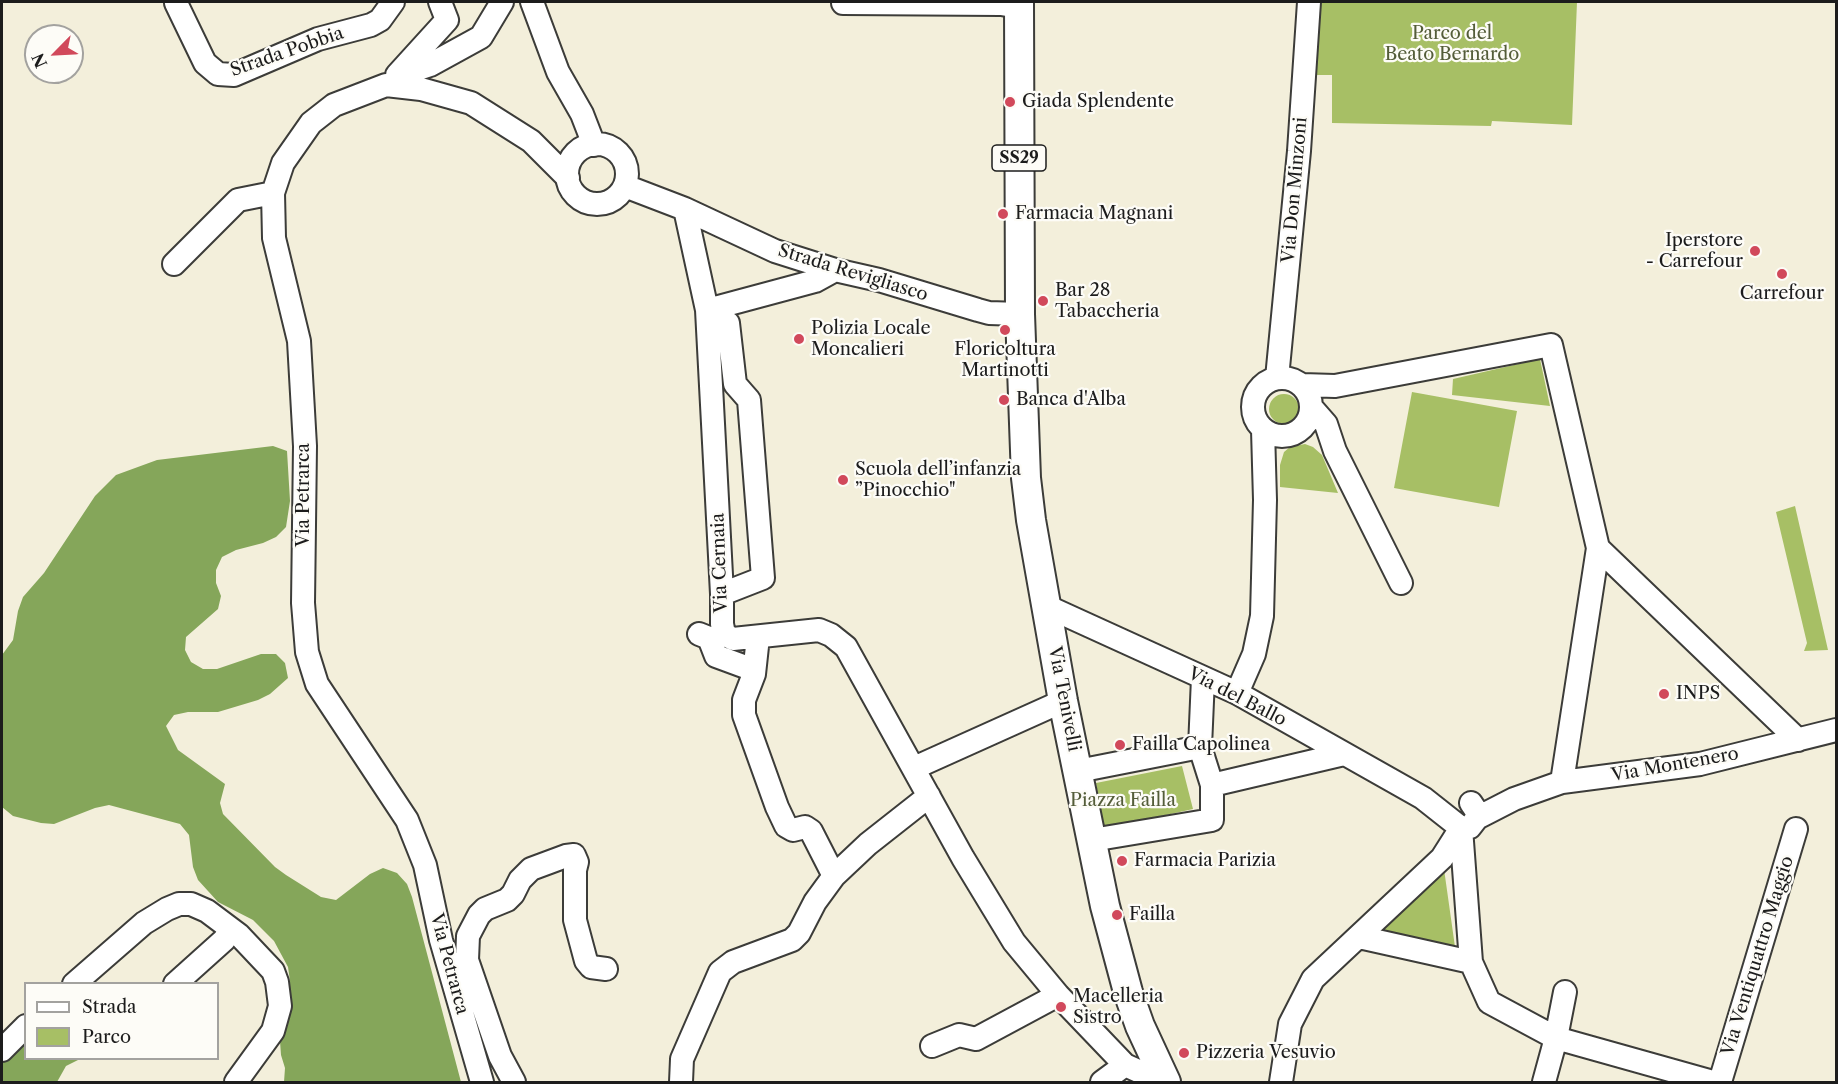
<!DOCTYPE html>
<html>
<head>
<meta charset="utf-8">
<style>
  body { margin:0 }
  #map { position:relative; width:1838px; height:1084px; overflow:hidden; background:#f3efdb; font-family:"Libre Caslon Text",serif }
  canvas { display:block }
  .frame { position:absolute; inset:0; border:3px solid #1c1c1c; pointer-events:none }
  .legend { position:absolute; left:24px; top:982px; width:195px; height:78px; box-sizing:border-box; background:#fdfcf7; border:2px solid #a3a29f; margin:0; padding:8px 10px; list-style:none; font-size:18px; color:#1c1c1c }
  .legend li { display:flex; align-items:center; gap:12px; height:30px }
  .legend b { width:30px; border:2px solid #a3a29f }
  .north { position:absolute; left:24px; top:24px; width:60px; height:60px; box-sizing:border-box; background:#fdfcf7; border:2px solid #a3a29f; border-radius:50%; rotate:246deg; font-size:16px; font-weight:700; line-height:24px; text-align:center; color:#1c1c1c }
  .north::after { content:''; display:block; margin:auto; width:21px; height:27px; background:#d1495b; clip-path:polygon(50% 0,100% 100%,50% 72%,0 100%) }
</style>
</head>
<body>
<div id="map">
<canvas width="1838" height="1084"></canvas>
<div class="frame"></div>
<ul class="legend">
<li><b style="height:8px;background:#fff"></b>Strada</li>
<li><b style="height:16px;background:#a7bf65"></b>Parco</li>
</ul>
<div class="north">N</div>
</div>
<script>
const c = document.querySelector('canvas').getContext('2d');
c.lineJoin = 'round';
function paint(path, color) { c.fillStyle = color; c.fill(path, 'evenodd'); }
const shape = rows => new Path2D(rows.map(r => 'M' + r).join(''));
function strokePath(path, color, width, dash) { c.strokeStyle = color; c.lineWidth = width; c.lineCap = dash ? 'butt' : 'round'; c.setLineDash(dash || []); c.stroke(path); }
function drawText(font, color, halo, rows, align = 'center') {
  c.font = font + ' "Libre Caslon Text",serif'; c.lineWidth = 4.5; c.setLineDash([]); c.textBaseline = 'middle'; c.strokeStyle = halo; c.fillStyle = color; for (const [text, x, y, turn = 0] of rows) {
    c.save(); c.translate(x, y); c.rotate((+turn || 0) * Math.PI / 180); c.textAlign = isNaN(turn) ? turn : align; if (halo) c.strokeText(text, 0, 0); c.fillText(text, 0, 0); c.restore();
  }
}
const green = shape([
  [1317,2,1577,2,1572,125,1492,121,1491,126,1332,123,1332,75,1312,75],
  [1540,359,1550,406,1452,395,1453,379],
  [1412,392,1517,411,1499,507,1394,488],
  '1269 409a15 15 0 1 1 30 0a15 15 0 1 1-30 0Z',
  [1305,444,1313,447,1322,455,1338,493,1280,487,1280,465,1284,452,1290,447],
  [1795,506,1828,650,1804,651,1807,643,1776,512],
  [1182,766,1193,809,1104,829,1096,783],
  [1444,869,1456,954,1369,934]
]);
const forest = shape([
  [273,446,287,451,290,501,286,527,276,537,263,543,236,550,222,557,216,570,216,583,221,596,218,609,186,637,185,650,191,662,203,669,217,669,261,654,276,654,285,663,288,678,270,694,258,700,218,712,188,712,174,715,166,726,178,750,225,784,220,803,223,814,275,867,286,875,321,897,336,900,370,874,383,868,397,873,407,884,412,897,461,1082,284,1082,285,1068,281,1055,280,1041,290,981,288,967,274,941,253,920,218,902,198,880,193,867,189,835,180,824,109,805,95,808,54,824,41,823,13,816,2,807,2,655,13,640,18,611,23,597,44,573,95,496,116,475,157,460],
  [25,1035,26,1058,80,1059,66,1066,57,1082,2,1082,2,1058]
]);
const minor = shape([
  [532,2,558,72,582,114,594,145],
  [176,3,205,63,218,74,234,75,318,39,371,25,380,20,393,2],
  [843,3,1001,4,1019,7],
  [400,72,415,70,430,65,481,37,502,2],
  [397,75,447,20,440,2],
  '567 174a30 30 0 1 1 60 0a30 30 0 1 1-60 0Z',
  [625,186,685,209,775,251,835,270,879,280,978,310,989,313,1020,314],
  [685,209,707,310,722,594,722,624,724,634,733,639,819,630,831,635,846,647,963,858,1014,942,1058,995,1125,1065,1145,1074],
  [174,264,238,200,273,193],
  [707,310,728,323,735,384,749,400,763,578,722,594],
  [707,310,815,281,835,270],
  '1253 407a29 29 0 1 1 58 0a29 29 0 1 1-58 0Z',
  [1277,378,1299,151,1309,2],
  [1302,385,1335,386,1551,345,1598,548,1562,782],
  [1312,408,1326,424,1335,451,1401,583],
  [1598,548,1798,740],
  [1046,606,1237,693,1423,798,1461,828,1470,827,1477,818,1477,812,1471,803],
  [699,634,709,638,716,656,754,670],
  [758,637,754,674,744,700,744,715,777,807,786,826,793,830,805,827,811,831,834,876],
  [1237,693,1254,654,1262,616,1265,500,1263,430],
  [1200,747,1203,678],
  [914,768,1063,701],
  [1078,771,1200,747,1212,785,1212,820,1092,840],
  [1212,785,1344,754],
  [1477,818,1514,799,1562,782,1700,764,1836,730],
  [1461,828,1471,962,1489,1002,1556,1038,1713,1082],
  [1359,937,1471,962],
  [74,984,144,923,167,909,179,904,191,904,207,911,239,935,273,971,277,982,280,1006,273,1031,236,1082],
  [175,984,224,940,231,929],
  [932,1046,959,1035,976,1039,1058,995],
  [2,1050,26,1026],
  [482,1082,441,940,425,865,407,820,317,684,307,652,303,603,305,446,299,341,274,238,273,193,283,163,311,123,334,105,386,85,421,89,471,103,531,141,568,178],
  [514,1082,500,1056,467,960,468,936,479,915,485,909,507,900,513,894,520,880,531,869,566,856,574,855,577,862,575,870,575,920,586,961,591,967,606,969],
  [681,1082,682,1059,720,972,733,962,792,940,799,933,815,902,834,876,868,844,929,796],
  [1102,1082,1125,1065],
  [1281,1082,1290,1024,1313,979,1442,858,1461,828],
  [1544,1082,1556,1038,1565,992],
  [1720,1082,1796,829]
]);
const major = shape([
  [1019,2,1020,314,1026,478,1031,520,1063,701,1105,906,1128,992,1140,1026,1166,1082]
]);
const markers = [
  [1010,102,6,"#d1495b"],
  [1003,214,6,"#d1495b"],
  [1755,251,6,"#d1495b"],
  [1782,274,6,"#d1495b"],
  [1043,301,6,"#d1495b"],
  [1005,330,6,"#d1495b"],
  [799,339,6,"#d1495b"],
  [1004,400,6,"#d1495b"],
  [843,480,6,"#d1495b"],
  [1664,694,6,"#d1495b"],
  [1120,745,6,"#d1495b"],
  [1122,861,6,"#d1495b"],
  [1117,915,6,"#d1495b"],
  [1061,1007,6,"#d1495b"],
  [1184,1053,6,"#d1495b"]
];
const shields = [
  [1019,158,54]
];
const shieldNames = [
  ["SS29",1019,158]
];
const parkNames = [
  ["Parco del",1452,34],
  ["Beato Bernardo",1452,55],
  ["Piazza Failla",1123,801]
];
const streetNames = [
  ["Strada Pobbia",287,52,-19],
  ["Via Don Minzoni",1295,190,-85],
  ["Strada Revigliasco",853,273,17],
  ["Via Petrarca",304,495,-90],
  ["Via Cernaia",720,563,-92],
  ["Via del Ballo",1237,697,27],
  ["Via Tenivelli",1064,699,79],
  ["Via Montenero",1675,765,-10],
  ["Via Ventiquattro Maggio",1758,956,-73],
  ["Via Petrarca",449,964,75]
];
const poiNames = [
  ["Giada Splendente",1022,102],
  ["Farmacia Magnani",1015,214],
  ["Iperstore",1743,241,"right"],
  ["- Carrefour",1743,262,"right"],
  ["Bar 28",1055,291],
  ["Tabaccheria",1055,312],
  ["Carrefour",1782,294,"center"],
  ["Polizia Locale",811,329],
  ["Moncalieri",811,350],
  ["Floricoltura",1005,350,"center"],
  ["Martinotti",1005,371,"center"],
  ["Banca d'Alba",1016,400],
  ["Scuola dell’infanzia",855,470],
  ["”Pinocchio\"",855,491],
  ["INPS",1676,694],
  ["Failla Capolinea",1132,745],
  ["Farmacia Parizia",1134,861],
  ["Failla",1129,915],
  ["Macelleria",1073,997],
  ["Sistro",1073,1018],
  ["Pizzeria Vesuvio",1196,1053]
];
paint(green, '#a7bf65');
paint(forest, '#85a65a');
strokePath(minor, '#3c3c39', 26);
strokePath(major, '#3c3c39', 32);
strokePath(minor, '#fff', 22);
strokePath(major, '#fff', 28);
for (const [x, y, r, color] of markers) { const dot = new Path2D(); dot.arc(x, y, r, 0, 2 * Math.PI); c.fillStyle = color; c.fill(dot); strokePath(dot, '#fdfcf7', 2); }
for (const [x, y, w] of shields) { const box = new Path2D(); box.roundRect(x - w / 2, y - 13, w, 26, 4.5); c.fillStyle = '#fdfcf7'; c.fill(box); strokePath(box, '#1c1c1c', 1.5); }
drawText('bold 16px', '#1c1c1c', null, shieldNames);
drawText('18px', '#545d39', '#fdfcf7', parkNames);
drawText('18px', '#1c1c1c', '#fdfcf7', streetNames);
drawText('18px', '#1c1c1c', '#fdfcf7', poiNames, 'left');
</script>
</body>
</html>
